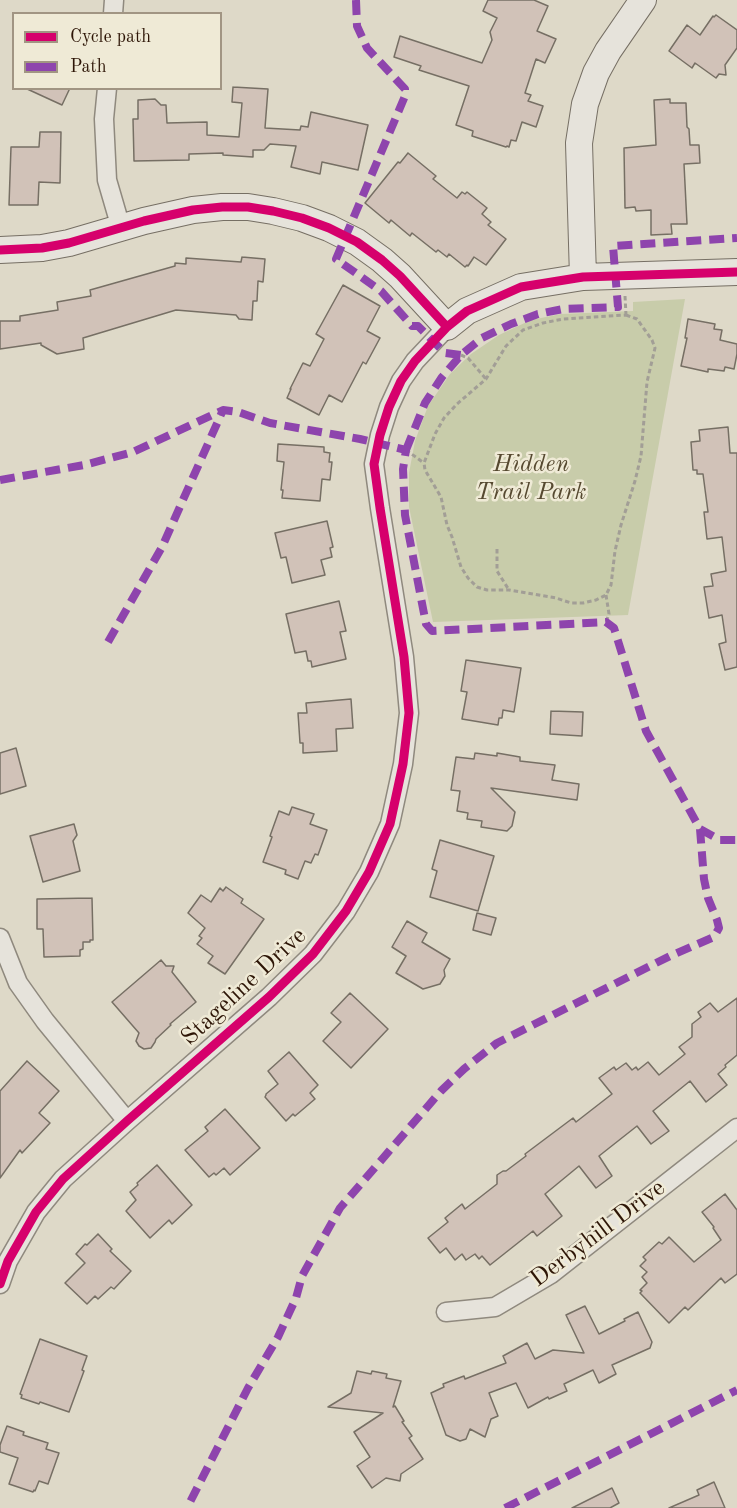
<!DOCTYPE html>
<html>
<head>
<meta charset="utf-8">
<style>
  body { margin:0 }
  #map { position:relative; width:737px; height:1508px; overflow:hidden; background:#ded9c8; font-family:"Old Standard TT",serif }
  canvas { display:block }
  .legend { position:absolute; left:12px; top:12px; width:210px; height:78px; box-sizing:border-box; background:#efead6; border:2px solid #a19583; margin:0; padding:8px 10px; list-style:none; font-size:18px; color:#2d1506 }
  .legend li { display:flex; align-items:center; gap:12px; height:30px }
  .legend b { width:30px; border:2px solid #a19583 }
</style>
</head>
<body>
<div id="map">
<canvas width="737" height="1508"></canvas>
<ul class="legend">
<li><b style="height:8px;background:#d6006c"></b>Cycle path</li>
<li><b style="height:8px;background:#8e44ad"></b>Path</li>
</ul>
</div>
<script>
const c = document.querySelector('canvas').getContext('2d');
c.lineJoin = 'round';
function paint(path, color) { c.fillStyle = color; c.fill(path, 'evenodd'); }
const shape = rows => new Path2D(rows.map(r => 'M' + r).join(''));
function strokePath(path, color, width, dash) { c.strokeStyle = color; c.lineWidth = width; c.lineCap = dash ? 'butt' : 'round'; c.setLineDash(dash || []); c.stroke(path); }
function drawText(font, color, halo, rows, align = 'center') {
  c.font = font + ' "Old Standard TT",serif'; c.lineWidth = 5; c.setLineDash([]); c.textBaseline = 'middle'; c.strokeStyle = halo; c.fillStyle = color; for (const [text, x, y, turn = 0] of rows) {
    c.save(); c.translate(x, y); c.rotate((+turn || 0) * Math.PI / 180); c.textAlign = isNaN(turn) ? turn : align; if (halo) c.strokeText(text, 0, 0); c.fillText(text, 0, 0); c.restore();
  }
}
const green = shape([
  [685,299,628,615,433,622,409,507,409,473,415,441,428,406,450,374,471,354,499,335,531,320,561,314,633,311,633,302]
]);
const building = shape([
  [488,0,534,0,548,6,537,31,556,39,545,63,536,59,525,93,531,95,528,101,543,106,536,127,522,122,516,141,511,140,509,147,507,146,506,147,472,136,473,131,456,125,469,86,419,70,421,66,394,57,400,36,482,63,492,40,490,32,497,18,483,11,488,0],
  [716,15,737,30,737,48,725,65,726,75,719,74,716,78,695,63,692,68,669,51,687,25,700,35,713,16,714,17,716,15],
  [233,87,268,89,265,128,300,130,301,126,308,127,311,112,368,125,358,170,322,162,320,174,291,167,296,146,270,144,264,150,253,150,253,157,223,155,223,153,189,154,189,160,134,161,133,119,138,119,138,100,155,99,161,105,166,105,167,123,207,122,207,135,239,137,242,103,232,102,233,87],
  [25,88,70,88,62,105,25,88],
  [670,99,670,103,686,103,687,127,689,129,690,145,699,145,700,163,684,164,687,224,671,224,672,234,651,235,651,210,636,211,635,207,625,208,624,148,656,145,654,100,670,99],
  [40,132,61,132,60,183,39,182,38,205,9,205,11,147,39,147,40,132],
  [408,153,436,176,433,179,457,198,462,192,465,194,467,192,487,208,482,214,491,222,488,225,506,239,486,265,474,257,468,266,467,265,465,267,449,254,447,257,438,250,436,252,412,233,410,236,391,220,389,223,365,203,398,162,400,163,408,153],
  [242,257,265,259,263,282,258,281,257,301,253,301,252,320,239,319,236,315,176,310,83,338,84,349,57,354,41,345,41,343,0,349,0,321,20,321,20,316,58,310,57,302,91,296,90,290,175,266,175,263,186,264,186,258,241,262,242,257],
  [343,285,380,306,367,331,380,338,366,364,363,362,342,402,329,395,319,415,287,398,291,389,290,389,303,363,310,366,324,339,316,334,343,285],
  [688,319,715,324,714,329,722,330,720,340,737,344,737,354,734,369,725,367,724,371,708,369,708,372,681,366,687,338,685,338,688,319],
  [728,427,730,453,737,453,737,667,725,670,719,644,726,642,722,615,709,618,704,587,713,586,711,574,726,571,722,537,707,539,704,512,708,512,703,474,697,474,697,470,693,470,691,442,700,441,699,430,728,427],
  [278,444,324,447,324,452,330,453,329,462,332,462,330,480,322,479,320,501,282,498,283,490,281,490,284,462,277,461,278,444],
  [327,521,333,547,330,548,332,557,321,560,325,575,292,583,286,557,281,558,275,533,327,521],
  [339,601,346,631,340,632,346,659,312,667,311,661,308,661,306,651,295,653,286,614,339,601],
  [466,660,521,668,514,712,503,710,502,718,499,718,498,725,462,719,467,692,461,691,466,660],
  [351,699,353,728,336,729,337,751,303,753,303,743,300,743,298,713,307,713,306,703,351,699],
  [551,711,583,712,582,736,550,734,551,711],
  [16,748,26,786,0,794,0,753,16,748],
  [475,753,497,756,497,753,520,757,520,761,555,765,552,780,579,784,577,800,491,788,515,812,512,826,507,831,481,827,482,821,467,819,468,813,457,811,460,791,451,790,456,757,474,759,475,753],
  [292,807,314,814,310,824,327,830,318,855,315,854,311,863,305,861,298,879,285,874,286,870,263,862,272,837,270,836,279,811,289,815,292,807],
  [74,824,77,835,73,841,80,871,43,882,30,836,74,824],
  [440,840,494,856,478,911,430,897,437,871,432,869,440,840],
  [226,887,243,899,241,903,264,919,225,974,208,963,213,956,197,944,202,938,199,936,205,928,188,913,201,895,211,902,220,888,223,891,226,887],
  [92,898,93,940,90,940,90,942,83,942,83,949,80,950,80,956,44,957,43,929,37,929,37,899,92,898],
  [477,913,496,918,491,935,473,930,477,913],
  [407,921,427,933,422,942,450,959,444,970,445,976,440,984,423,989,396,973,406,956,392,947,407,921],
  [161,960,166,966,174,966,172,972,196,1002,170,1024,171,1025,156,1039,155,1042,151,1048,144,1049,139,1046,136,1041,139,1033,112,1002,161,960],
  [350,993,388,1029,351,1068,323,1041,341,1022,331,1013,350,993],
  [737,998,737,1055,725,1065,726,1067,718,1074,727,1085,706,1102,690,1081,653,1111,669,1131,651,1144,637,1126,599,1156,612,1176,596,1188,579,1166,545,1194,562,1216,537,1236,533,1231,490,1265,482,1256,479,1259,475,1254,466,1260,462,1254,455,1260,446,1248,440,1253,428,1238,448,1222,445,1218,462,1204,465,1209,497,1184,497,1175,503,1171,506,1171,526,1156,525,1154,573,1118,576,1122,612,1094,599,1078,614,1067,616,1070,626,1063,632,1070,636,1067,638,1070,648,1062,659,1075,685,1054,679,1047,692,1037,692,1024,701,1017,698,1012,710,1003,718,1012,737,998],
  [289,1052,318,1085,310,1093,315,1099,295,1116,293,1114,286,1121,265,1097,266,1095,266,1094,278,1084,268,1071,289,1052],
  [27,1061,59,1091,39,1113,50,1123,22,1153,20,1150,0,1178,0,1091,27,1061],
  [225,1109,260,1148,230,1175,224,1168,216,1175,214,1173,209,1177,185,1150,208,1131,205,1127,225,1109],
  [157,1165,192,1205,172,1224,169,1220,150,1238,126,1211,136,1200,130,1192,138,1185,137,1183,157,1165],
  [725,1194,737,1210,737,1274,725,1283,721,1278,688,1310,685,1307,669,1323,640,1293,642,1291,640,1290,647,1283,642,1277,647,1272,640,1266,646,1260,643,1257,659,1242,662,1244,669,1237,694,1262,721,1240,713,1228,714,1227,702,1212,725,1194],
  [98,1234,112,1249,110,1251,131,1271,114,1289,111,1287,98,1299,95,1296,87,1304,65,1283,85,1263,76,1254,85,1244,87,1245,98,1234],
  [585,1306,599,1334,625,1321,624,1319,638,1312,652,1342,650,1348,612,1365,616,1374,599,1383,593,1370,564,1384,567,1391,549,1399,548,1397,528,1408,516,1383,489,1393,498,1416,491,1419,485,1437,470,1429,466,1439,460,1441,446,1435,431,1393,444,1387,443,1384,464,1376,465,1379,506,1363,503,1356,527,1343,535,1359,553,1350,584,1353,566,1315,585,1306],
  [40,1339,87,1356,82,1370,84,1371,69,1412,40,1402,39,1404,21,1398,22,1395,20,1394,40,1339],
  [357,1371,371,1374,372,1371,387,1374,386,1378,401,1381,393,1407,395,1406,404,1421,402,1422,412,1436,409,1438,423,1459,401,1474,400,1481,386,1478,372,1488,357,1466,370,1457,354,1432,383,1413,328,1407,351,1393,357,1371],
  [7,1426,24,1432,23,1435,48,1443,46,1449,59,1453,48,1484,39,1481,35,1491,34,1490,33,1492,9,1484,18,1458,0,1452,0,1445,7,1426],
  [714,1482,725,1508,669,1508,699,1495,697,1490,714,1482],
  [612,1488,619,1503,610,1508,572,1508,612,1488]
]);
const path = shape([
  [625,296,626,315],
  [626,315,637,319,652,340,655,348,647,382,641,456,635,481,621,525,615,551,611,585,606,595,596,600,583,603,571,603,556,598,509,590,487,590,477,587,468,578,461,567,452,537,447,525,441,497,425,470,424,463,435,434,444,418,457,404,486,379,506,346,523,330,543,323,563,319,626,315],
  [461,355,468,358,486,379],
  [406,450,424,463],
  [497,549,497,571,509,590],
  [606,595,609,614,606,622]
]);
const street = shape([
  [113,14,114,0],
  [107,88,104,119,107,180,121,228],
  [0,938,18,983,45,1021,127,1121],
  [0,1284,8,1261,36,1212,63,1179,127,1121,269,997,313,954,346,911,369,872,390,824,403,764,409,713,404,657,380,508,374,464,380,435,389,407,401,381,415,361,447,327],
  [446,1312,495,1307,551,1274,737,1128]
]);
const secondary = shape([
  [0,250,42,248,69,243,144,221,193,210,222,207,248,207,273,211,302,218,329,228,357,242,382,260,400,276,447,327,467,311,521,287,583,277,737,272],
  [583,277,579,143,585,104,596,73,608,51,643,0]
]);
const quiet = shape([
  [356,0,357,26,367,48,405,89,405,96,336,259,381,291,412,326,418,326,445,353,461,355],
  [406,450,425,403,442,377,461,355,482,338,511,324,538,314,563,309,618,307,613,246,737,238],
  [0,480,84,465,133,452,223,410,238,412,270,423,360,439,406,450,403,469,405,515,426,624,432,631,606,622,614,628,646,731,700,829,704,879,708,898,717,920,719,928,714,937,670,956,497,1043,464,1069,441,1091,340,1208,302,1276,296,1298,278,1337,248,1388,187,1508],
  [108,642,162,547,223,410],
  [700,829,720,840,737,840],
  [505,1508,737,1390]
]);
const cycleway = shape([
  [0,250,42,248,69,243,144,221,193,210,222,207,248,207,273,211,302,218,329,228,357,242,382,260,400,276,447,327,467,311,521,287,583,277,737,272],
  [0,1284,8,1261,36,1212,63,1179,127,1121,269,997,313,954,346,911,369,872,390,824,403,764,409,713,404,657,380,508,374,464,380,435,389,407,401,381,415,361,447,327]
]);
const parkNames = [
  ["Hidden",531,465],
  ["Trail Park",531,493]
];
const streetNames = [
  ["Stageline Drive",244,987,-43],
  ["Derbyhill Drive",598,1234,-37]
];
paint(green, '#c8ccaa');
paint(building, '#d1c2b8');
strokePath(building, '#766f64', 1.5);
strokePath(street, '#8f897e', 21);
strokePath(secondary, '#766f64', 28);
strokePath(path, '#a29e96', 3, [4.5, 3]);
strokePath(street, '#e6e3db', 18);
strokePath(secondary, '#e6e3db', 26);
strokePath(quiet, '#8e44ad', 8, [15, 8]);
strokePath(cycleway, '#d6006c', 9);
drawText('italic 24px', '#564930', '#efead6', parkNames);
drawText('24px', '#2d1506', '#efead6', streetNames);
</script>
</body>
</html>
